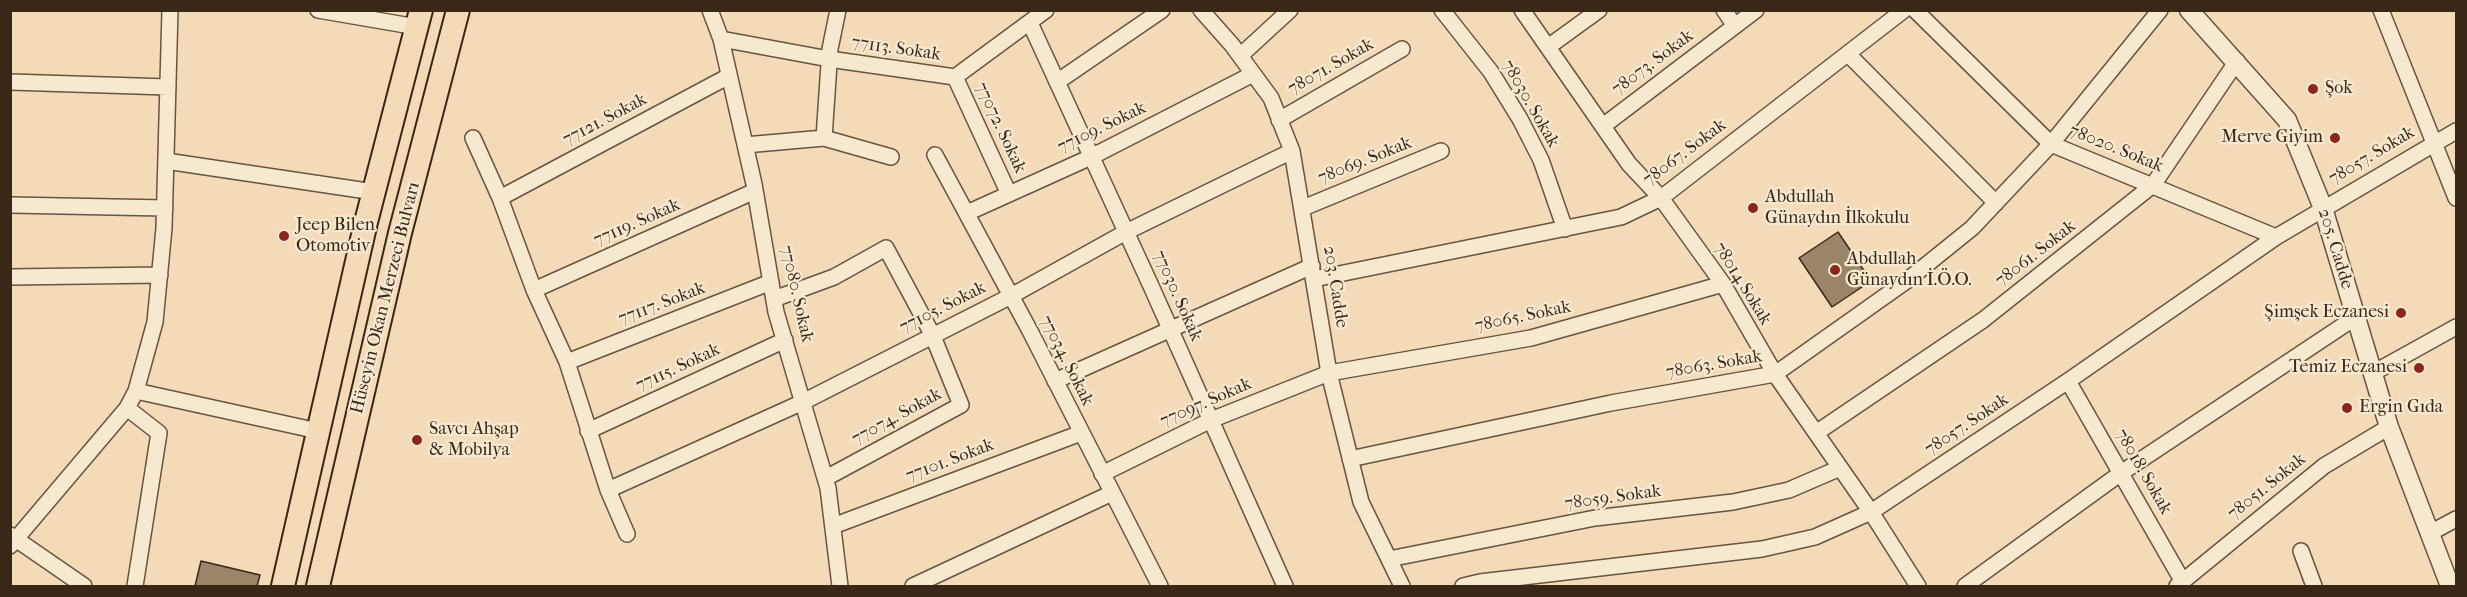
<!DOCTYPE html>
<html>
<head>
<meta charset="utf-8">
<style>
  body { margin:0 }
  #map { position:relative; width:2467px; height:597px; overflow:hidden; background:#f3dbb7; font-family:"IM FELL French Canon",serif }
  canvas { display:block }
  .frame { position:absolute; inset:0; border:12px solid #3a2717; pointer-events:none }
</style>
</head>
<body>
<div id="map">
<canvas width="2467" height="597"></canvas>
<div class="frame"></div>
</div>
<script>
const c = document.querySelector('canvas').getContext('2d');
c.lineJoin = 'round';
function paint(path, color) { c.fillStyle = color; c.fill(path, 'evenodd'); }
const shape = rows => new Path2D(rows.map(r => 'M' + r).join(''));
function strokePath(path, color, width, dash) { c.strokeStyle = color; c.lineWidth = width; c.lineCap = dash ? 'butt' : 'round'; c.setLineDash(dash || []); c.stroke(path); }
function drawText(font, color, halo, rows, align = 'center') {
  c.font = font + ' "IM FELL French Canon",serif'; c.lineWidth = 4.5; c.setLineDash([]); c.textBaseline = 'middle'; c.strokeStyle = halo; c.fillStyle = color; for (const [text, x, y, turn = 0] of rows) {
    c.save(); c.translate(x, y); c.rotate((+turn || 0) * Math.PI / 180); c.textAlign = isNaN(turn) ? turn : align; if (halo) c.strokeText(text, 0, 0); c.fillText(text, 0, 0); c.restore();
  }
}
const building = shape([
  [1838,232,1871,281,1832,307,1799,258,1838,232],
  [201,561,260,575,257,586,195,586,201,561]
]);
const minor = shape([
  [318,10,417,27],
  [710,10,721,39,754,184,776,312,828,488,840,586],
  [1201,10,1232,45,1271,98,1292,151,1329,373,1361,502,1402,586],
  [1442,10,1491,72,1520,119,1541,160,1565,229],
  [1522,10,1629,164,1661,198,1723,284,1775,374,1871,512,1918,586],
  [1724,10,1735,26],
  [1915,10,2051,144,2276,237],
  [2381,10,2456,198],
  [1030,23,1151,286,1285,586],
  [721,39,829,59,955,77,1046,10],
  [1548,47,1599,10],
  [1848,54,1996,203],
  [1240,56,1290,10],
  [955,77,1009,194],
  [10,82,168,87],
  [1057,82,1162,10],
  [1279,120,1402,49],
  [1603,126,1756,10],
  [473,138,500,198,534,290,567,362,608,490,627,534],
  [824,138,830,49,838,10],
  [745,145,824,138,891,157],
  [935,155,1030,331,1160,586],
  [166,161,374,192],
  [500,198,729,76],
  [10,205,165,208],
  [1303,208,1441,151],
  [967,213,1091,157,1253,74],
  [10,277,160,275],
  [1314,279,1621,217,1661,198,1904,10],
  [534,290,755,191],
  [774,299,834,277,886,248,932,334,961,405,826,478],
  [567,362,771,282],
  [2373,373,2456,327],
  [1055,381,1312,266],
  [2068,381,2183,582],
  [136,391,318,431],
  [127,408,159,433,135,586],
  [588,431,785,340],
  [1816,433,1983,320,2153,185,2237,61],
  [1350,459,1611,403,1775,374,1905,282,1972,228,2051,144,2160,10],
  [1102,474,1211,420,1329,373,1531,338,1723,284],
  [608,490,803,402,1011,296,1126,232,1292,151],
  [833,526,1081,433],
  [2430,533,2456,519],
  [10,535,84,586],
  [10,546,127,408,136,391,155,322,164,228,170,10],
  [2301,551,2314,586],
  [1389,559,1595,518,1733,502,1789,490,1840,468],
  [913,586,1112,493],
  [1463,586,1480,582,1762,549,1815,537,1871,512,2068,381,2276,237,2456,131],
  [1965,586,2121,473,2356,317],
  [2177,586,2324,466,2389,427]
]);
const tertiary = shape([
  [2189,10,2287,120,2323,208,2389,427,2450,586]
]);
const primary = shape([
  [283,586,366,222,421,10],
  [318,586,400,233,458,10]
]);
const markers = [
  [2313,89,6,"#8f2418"],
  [2335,138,6,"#8f2418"],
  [1753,208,6,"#8f2418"],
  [284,236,6,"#8f2418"],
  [1835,270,6,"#8f2418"],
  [2401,313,6,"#8f2418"],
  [2419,368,6,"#8f2418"],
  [2347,408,6,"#8f2418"],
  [417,440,6,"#8f2418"]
];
const streetNames = [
  ["77113. Sokak",896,49,8],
  ["78073. Sokak",1653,63,-37],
  ["78071. Sokak",1331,67,-30],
  ["78030. Sokak",1530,104,60],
  ["77121. Sokak",605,120,-28],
  ["77072. Sokak",1000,128,65],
  ["77109. Sokak",1102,128,-26],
  ["78020. Sokak",2116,149,22],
  ["78067. Sokak",1685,153,-37],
  ["78057. Sokak",2372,156,-31],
  ["78069. Sokak",1365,161,-22],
  ["77119. Sokak",637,223,-24],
  ["205. Cadde",2335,249,73],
  ["78061. Sokak",2036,254,-38],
  ["78014 Sokak",1742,284,58],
  ["203. Cadde",1335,287,81],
  ["77080. Sokak",796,294,77],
  ["77030. Sokak",1177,296,66],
  ["Hüseyin Okan Merzeci Bulvarı",386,298,-76],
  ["77117. Sokak",662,304,-21],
  ["77105. Sokak",943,308,-27],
  ["78065. Sokak",1523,317,-12],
  ["77034. Sokak",1066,361,63],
  ["78063. Sokak",1714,365,-10],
  ["77115. Sokak",678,368,-25],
  ["77097. Sokak",1206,403,-24],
  ["77074. Sokak",897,417,-29],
  ["78057. Sokak",1967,425,-34],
  ["77101. Sokak",950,461,-21],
  ["78018. Sokak",2143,472,60],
  ["78051. Sokak",2267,487,-39],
  ["78059. Sokak",1613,498,-8]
];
const poiNames = [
  ["Şok",2325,89],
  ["Merve Giyim",2323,138,"right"],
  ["Abdullah",1765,198],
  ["Günaydın İlkokulu",1765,219],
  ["Jeep Bilen",296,226],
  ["Otomotiv",296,247],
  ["Abdullah",1847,260],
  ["Günaydın İ.Ö.O.",1847,281],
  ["Şimşek Eczanesi",2389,313,"right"],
  ["Temiz Eczanesi",2407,368,"right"],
  ["Ergin Gıda",2359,408],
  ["Savcı Ahşap",429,430],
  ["& Mobilya",429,451]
];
paint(building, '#9a856a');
strokePath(building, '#3a2717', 1.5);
strokePath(minor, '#68543f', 18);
strokePath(tertiary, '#68543f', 21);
strokePath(primary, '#3a2717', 26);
strokePath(minor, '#f7e8d0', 15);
strokePath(tertiary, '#f7e8d0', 18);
strokePath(primary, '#f3dbb7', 22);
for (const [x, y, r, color] of markers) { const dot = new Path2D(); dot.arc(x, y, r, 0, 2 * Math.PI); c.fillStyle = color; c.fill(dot); strokePath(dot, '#f7e8d0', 2); }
drawText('18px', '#3a2717', '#f7e8d0', streetNames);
drawText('18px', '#3a2717', '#f7e8d0', poiNames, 'left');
</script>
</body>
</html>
